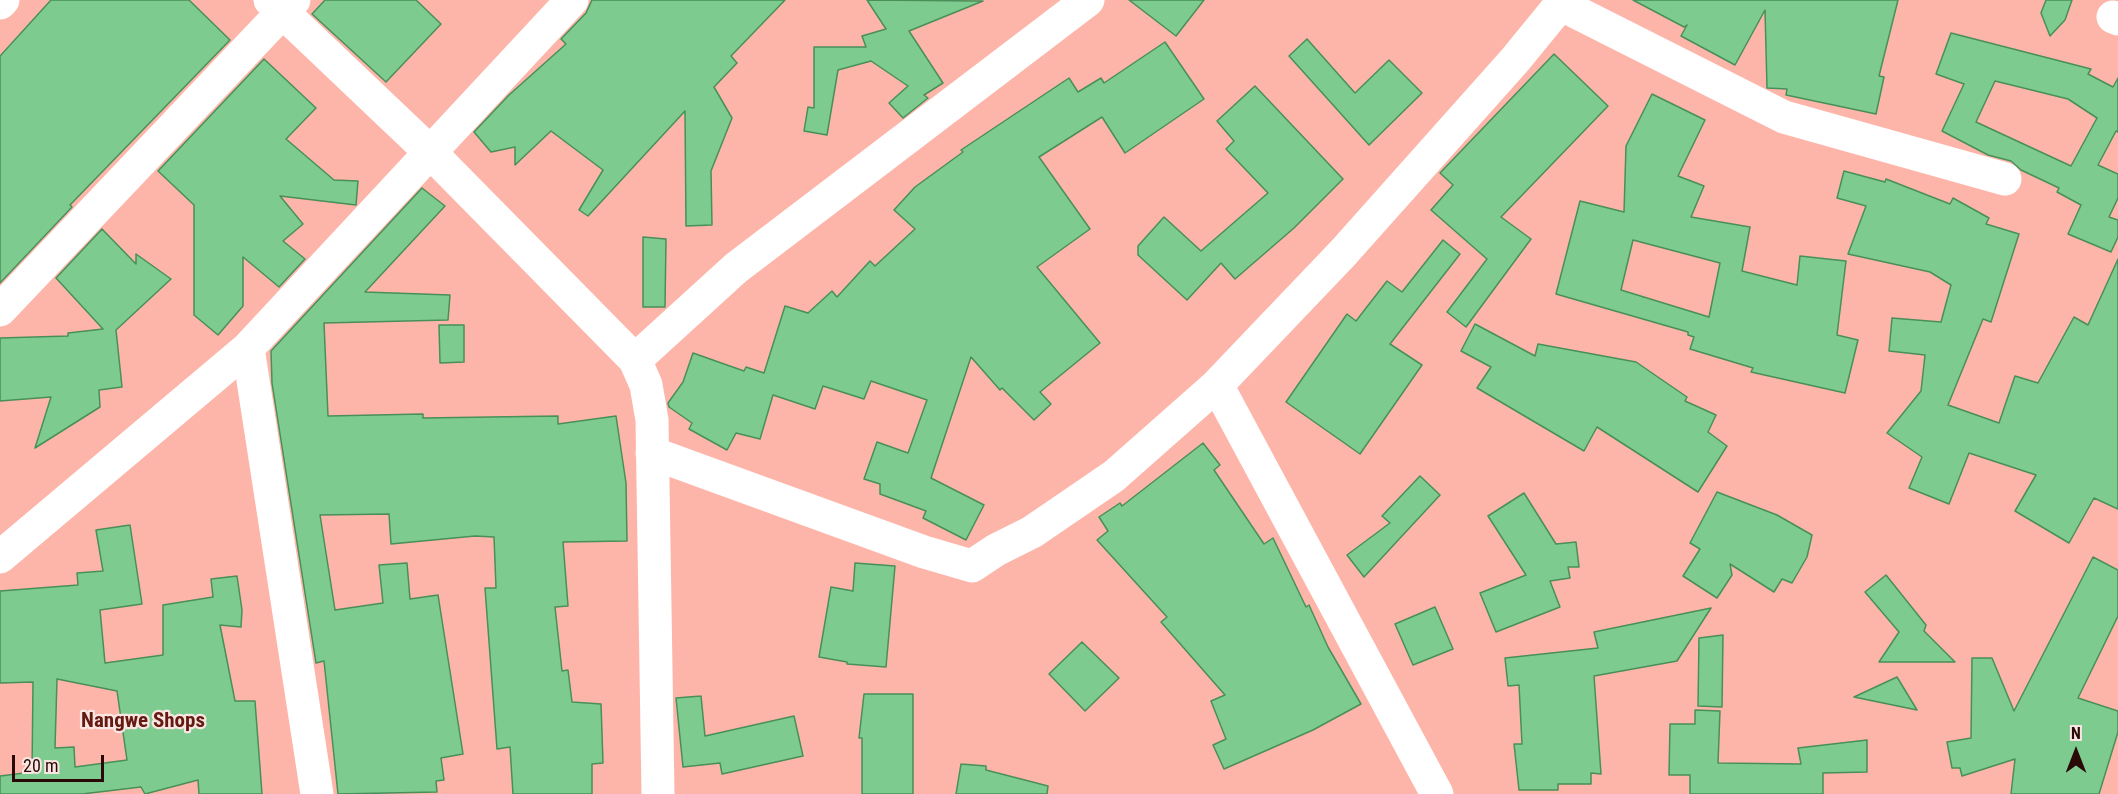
<!DOCTYPE html>
<html>
<head>
<meta charset="utf-8">
<style>
  body { margin:0 }
  #map { position:relative; width:2118px; height:794px; overflow:hidden; background:#feb5a9; font-family:"Roboto Condensed",sans-serif }
  canvas { display:block }
  .north { position:absolute; left:2046px; top:722px; width:60px; height:60px; -webkit-text-stroke:4px #f9e6e2; paint-order:stroke; rotate:0deg; font-size:16px; font-weight:700; line-height:24px; text-align:center; color:#2a0a06 }
  .north::after { content:''; display:block; margin:auto; width:21px; height:27px; background:#2a0a06; clip-path:polygon(50% 0,100% 100%,50% 72%,0 100%) }
  .scale { position:absolute; left:12px; top:755px; width:92px; height:27px; box-sizing:border-box; border:3px solid #2a0a06; border-top:0; padding-left:8px; font-size:18px; line-height:21px; white-space:nowrap; color:#2a0a06; -webkit-text-stroke:4px #f9e6e2; paint-order:stroke }
</style>
</head>
<body>
<div id="map">
<canvas width="2118" height="794"></canvas>
<div class="north">N</div>
<div class="scale">20 m</div>
</div>
<script>
const c = document.querySelector('canvas').getContext('2d');
c.lineJoin = 'round';
function paint(path, color) { c.fillStyle = color; c.fill(path, 'evenodd'); }
const shape = rows => new Path2D(rows.map(r => 'M' + r).join(''));
function strokePath(path, color, width, dash) { c.strokeStyle = color; c.lineWidth = width; c.lineCap = dash ? 'butt' : 'round'; c.setLineDash(dash || []); c.stroke(path); }
function drawText(font, color, halo, rows, align = 'center') {
  c.font = font + ' "Roboto Condensed",sans-serif'; c.lineWidth = 4.5; c.setLineDash([]); c.textBaseline = 'middle'; c.strokeStyle = halo; c.fillStyle = color; for (const [text, x, y, turn = 0] of rows) {
    c.save(); c.translate(x, y); c.rotate((+turn || 0) * Math.PI / 180); c.textAlign = isNaN(turn) ? turn : align; if (halo) c.strokeText(text, 0, 0); c.fillText(text, 0, 0); c.restore();
  }
}
const building = shape([
  [51,0,189,0,230,40,70,205,72,207,0,283,0,56,51,0],
  [325,0,416,0,441,24,386,82,312,14,325,0],
  [592,0,785,0,731,56,737,63,714,87,732,118,711,171,712,225,686,226,685,111,588,216,579,210,603,170,551,131,515,165,515,147,491,152,474,132,509,95,566,44,561,39,586,13,592,0],
  [867,0,983,1,909,31,943,83,924,95,928,98,903,118,889,103,908,86,871,61,838,70,827,135,804,131,808,107,814,108,814,47,866,47,862,36,886,29,867,0],
  [1129,0,1204,0,1176,36,1129,0],
  [1633,0,1898,0,1879,76,1884,77,1876,114,1786,95,1787,89,1767,88,1765,10,1735,65,1681,36,1687,25,1684,27,1633,0],
  [2046,0,2072,0,2065,20,2050,36,2041,13,2046,0],
  [1951,33,2091,69,2088,74,2113,87,2118,78,2118,132,2116,131,2098,165,2118,174,2118,198,2109,217,2118,220,2118,237,2111,252,2068,234,2081,205,2057,192,2059,188,2021,170,2011,161,1988,155,1942,131,1964,84,1936,74,1951,33],
  [1995,81,2068,99,2097,118,2071,166,1976,122,1995,81],
  [1307,39,1355,93,1389,60,1422,93,1369,145,1289,56,1307,39],
  [1165,42,1204,99,1125,153,1102,117,1039,157,1090,229,1037,267,1100,343,1040,392,1051,404,1034,420,1002,388,1000,390,971,357,931,478,984,505,966,540,923,518,926,511,880,494,880,484,864,479,877,442,908,453,927,400,871,381,864,399,823,386,815,409,773,395,760,439,736,433,727,450,689,429,692,423,669,407,668,403,683,382,693,353,744,371,746,367,764,373,785,306,808,313,832,291,837,297,870,261,875,266,915,229,894,210,915,187,963,152,961,150,1069,78,1078,92,1101,78,1104,83,1165,42],
  [1554,54,1608,106,1501,217,1531,239,1466,327,1447,312,1487,259,1431,210,1453,185,1440,173,1554,54],
  [264,59,316,108,286,139,334,180,358,181,356,205,280,196,303,224,283,241,305,259,279,287,243,257,243,306,218,335,194,315,194,205,158,171,264,59],
  [1255,86,1343,179,1294,228,1235,279,1221,263,1187,300,1138,255,1138,246,1164,217,1201,251,1268,193,1226,149,1234,141,1217,121,1255,86],
  [1652,94,1705,120,1678,176,1704,186,1691,217,1750,227,1742,271,1797,285,1800,256,1846,261,1837,335,1858,340,1845,393,1751,372,1753,368,1690,349,1694,337,1688,335,1688,332,1556,294,1580,201,1624,212,1626,146,1652,94],
  [1633,240,1720,263,1709,317,1621,290,1633,240],
  [1844,171,1885,182,1886,179,1950,204,1953,198,1989,218,1986,224,2019,234,1991,322,1983,319,1948,405,1999,423,2015,376,2038,383,2074,317,2088,325,2118,259,2118,509,2094,498,2069,543,2015,511,2036,475,1969,453,1949,504,1909,488,1922,457,1887,433,1921,391,1925,355,1889,351,1892,318,1941,322,1951,285,1930,272,1848,254,1866,206,1837,198,1844,171],
  [422,188,445,206,365,292,450,295,448,320,324,323,328,416,423,414,423,418,558,416,558,424,616,416,626,483,627,541,563,542,568,606,555,607,562,671,568,670,572,702,601,704,603,763,592,764,592,794,513,794,510,747,497,749,485,588,496,588,494,537,475,536,391,544,389,514,320,515,335,610,383,603,379,565,407,563,410,599,438,595,463,754,441,758,444,780,436,781,437,792,338,794,324,661,316,663,272,383,271,351,422,188],
  [102,229,136,264,136,254,171,279,116,330,122,387,99,390,100,407,35,448,51,397,0,401,0,338,68,336,68,333,103,329,56,278,102,229],
  [643,237,666,239,665,307,643,307,643,237],
  [1443,240,1460,254,1390,344,1422,365,1360,454,1286,402,1347,314,1356,321,1387,281,1402,292,1443,240],
  [1475,324,1535,356,1538,344,1636,362,1687,397,1685,401,1716,415,1708,432,1727,446,1698,492,1597,427,1584,451,1477,388,1491,367,1461,351,1475,324],
  [439,325,464,325,464,362,440,363,439,325],
  [1203,443,1220,465,1214,470,1264,544,1273,538,1306,607,1309,605,1328,647,1361,704,1313,730,1224,769,1213,745,1226,739,1211,701,1225,695,1161,622,1167,617,1097,540,1108,531,1099,517,1120,503,1122,506,1203,443],
  [1420,476,1440,495,1364,577,1347,555,1390,523,1382,516,1420,476],
  [1717,492,1777,515,1812,535,1807,557,1792,583,1782,579,1774,592,1730,564,1732,575,1717,598,1683,576,1700,549,1690,543,1717,492],
  [1524,493,1556,544,1576,542,1579,567,1568,567,1570,578,1550,581,1560,607,1496,632,1480,593,1526,575,1488,516,1524,493],
  [130,525,142,604,100,610,105,663,163,655,163,605,213,597,211,579,237,576,242,610,241,627,220,625,235,701,255,701,262,794,199,794,198,780,145,794,141,787,82,794,0,794,0,776,32,772,33,682,0,683,0,591,78,585,77,573,103,571,96,530,130,525],
  [57,679,117,691,127,760,75,767,74,747,55,748,57,679],
  [2093,557,2118,570,2118,616,2078,698,2118,711,2118,732,2099,794,2011,794,2015,759,1962,776,1960,768,1952,768,1947,742,1971,738,1972,658,1992,658,2014,711,2093,557],
  [855,563,895,566,886,667,847,664,847,662,819,657,831,587,853,591,855,563],
  [1886,575,1926,625,1924,631,1955,662,1879,662,1899,632,1865,592,1886,575],
  [1435,607,1453,649,1413,665,1395,624,1435,607],
  [1711,608,1677,661,1594,676,1601,774,1591,773,1591,784,1558,784,1558,790,1519,790,1514,744,1522,744,1519,685,1508,686,1505,658,1598,648,1594,632,1711,608],
  [1723,635,1722,707,1698,706,1699,638,1723,635],
  [1082,642,1119,678,1085,711,1049,674,1082,642],
  [1897,677,1917,710,1854,697,1897,677],
  [864,694,913,694,913,794,862,794,862,738,859,738,864,694],
  [701,696,705,736,794,716,803,756,722,774,720,763,683,767,676,698,701,696],
  [1695,710,1720,711,1718,763,1801,764,1798,748,1867,740,1867,772,1823,773,1823,794,1690,794,1690,775,1669,775,1670,724,1695,724,1695,710],
  [961,764,986,766,986,770,1048,786,1047,794,956,794,961,764]
]);
const minor = shape([
  [270,0,431,153,635,360,646,385,652,420,658,794],
  [1562,5,1784,117,2005,179],
  [2113,17,2118,19],
  [0,310,294,0],
  [248,348,317,794],
  [635,360,736,268,1088,0],
  [1217,385,1437,794],
  [652,453,924,552,972,566,996,550,1032,532,1114,476,1217,385,1343,253,1515,60,1564,0],
  [0,557,248,348,572,0]
]);
const secondary = shape([
  [0,3,3,0]
]);
const quarterNames = [
  ["Nangwe Shops",143,722]
];
paint(building, '#7ecb8f');
strokePath(building, '#488f5a', 1.5);
strokePath(minor, '#fff', 33);
strokePath(secondary, '#fff', 33);
drawText('bold 21px', '#641911', '#f9e6e2', quarterNames);
</script>
</body>
</html>
